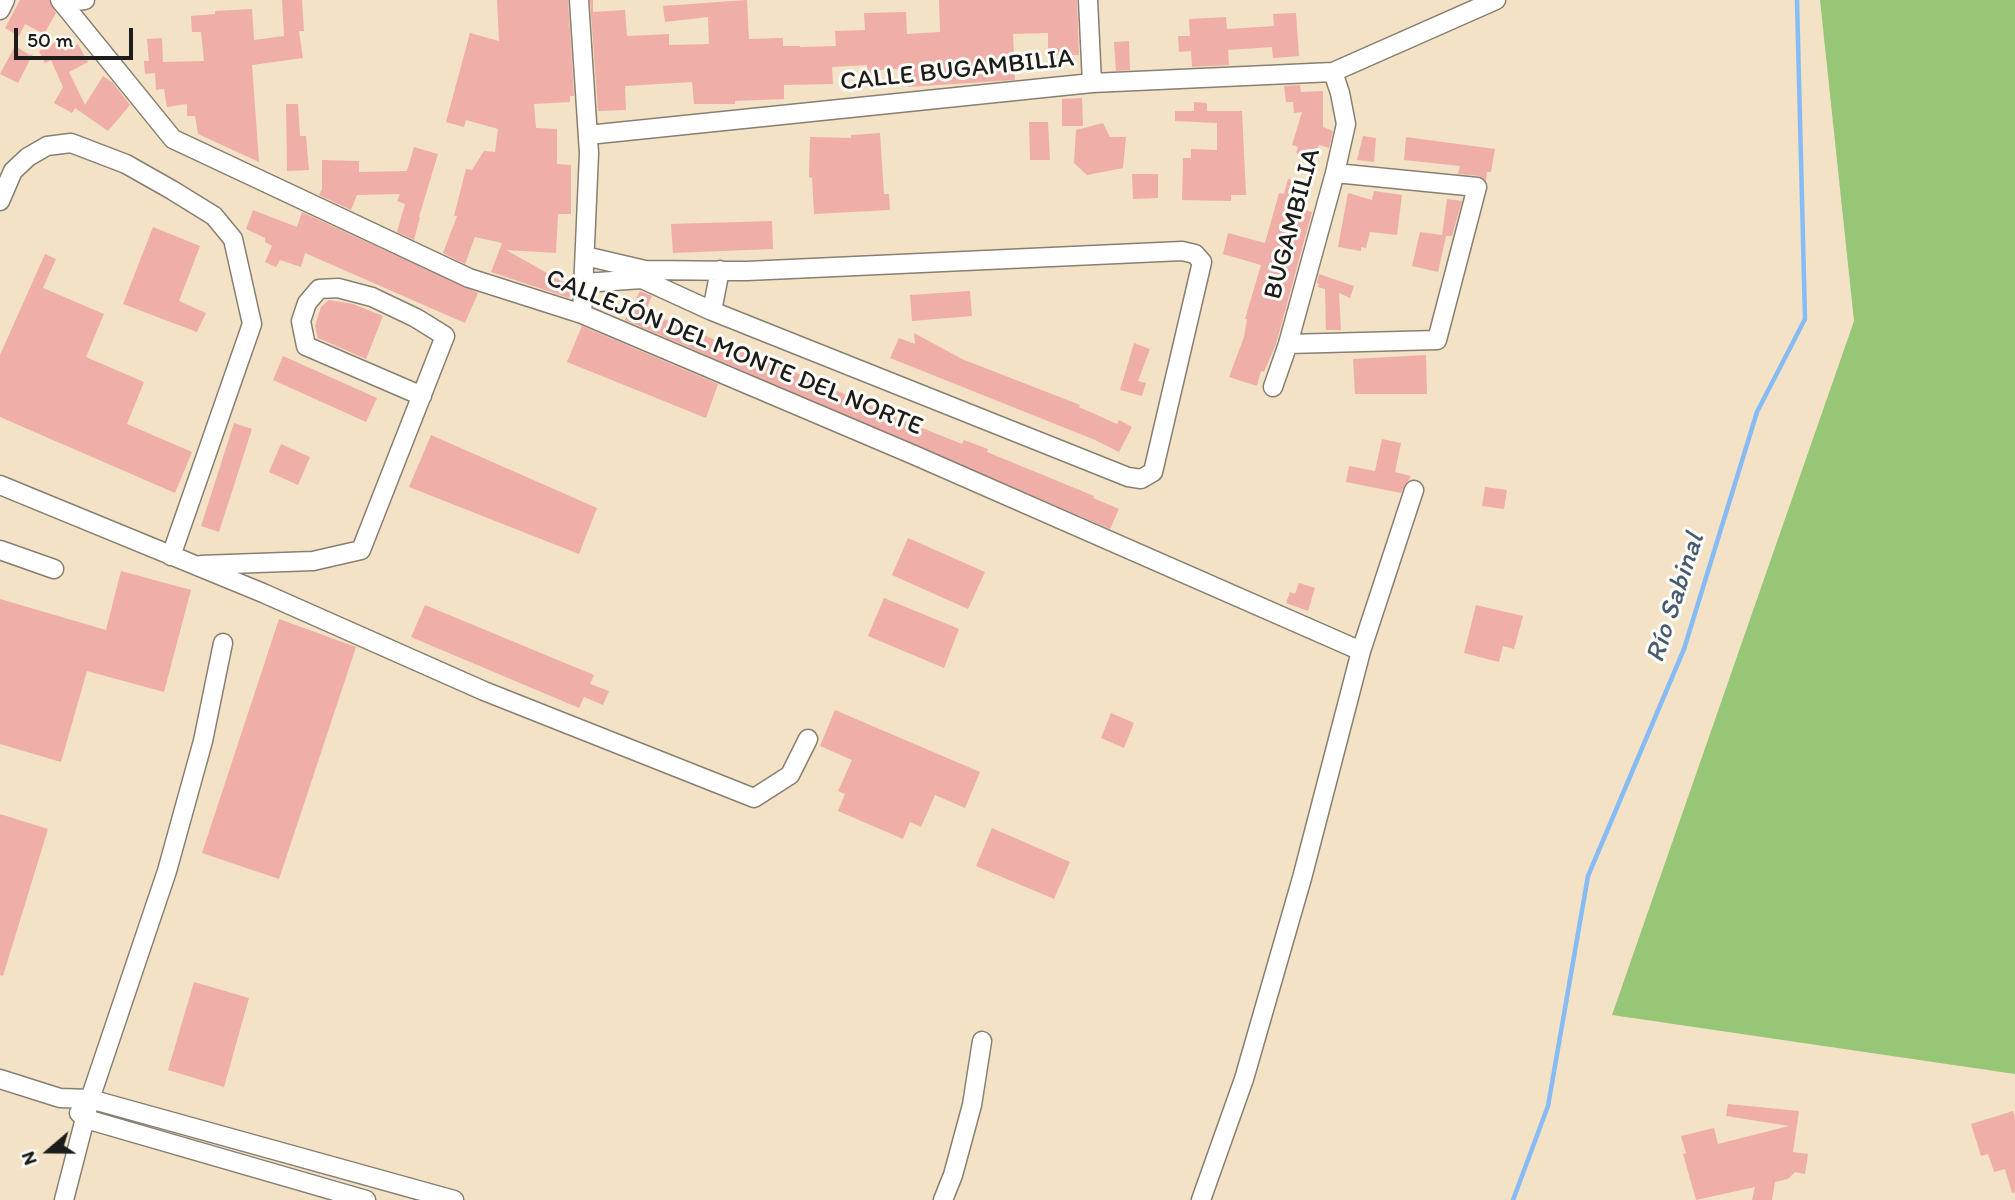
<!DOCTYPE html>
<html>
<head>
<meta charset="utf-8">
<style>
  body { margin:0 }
  #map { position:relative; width:2015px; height:1200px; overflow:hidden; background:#f3e2c6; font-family:Itim,sans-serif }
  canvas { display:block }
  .north { position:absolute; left:14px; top:1116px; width:70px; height:70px; -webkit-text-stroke:5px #fdfcf7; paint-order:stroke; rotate:250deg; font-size:19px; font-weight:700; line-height:28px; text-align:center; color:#1c1c1c }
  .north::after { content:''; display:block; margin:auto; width:24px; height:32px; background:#1c1c1c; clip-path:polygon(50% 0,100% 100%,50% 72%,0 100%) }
  .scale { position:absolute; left:14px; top:28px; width:119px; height:32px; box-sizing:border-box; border:4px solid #1c1c1c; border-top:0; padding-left:9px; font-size:21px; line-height:24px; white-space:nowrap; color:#1c1c1c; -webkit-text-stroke:5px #fdfcf7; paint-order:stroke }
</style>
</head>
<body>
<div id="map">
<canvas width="2015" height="1200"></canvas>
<div class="north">N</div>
<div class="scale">50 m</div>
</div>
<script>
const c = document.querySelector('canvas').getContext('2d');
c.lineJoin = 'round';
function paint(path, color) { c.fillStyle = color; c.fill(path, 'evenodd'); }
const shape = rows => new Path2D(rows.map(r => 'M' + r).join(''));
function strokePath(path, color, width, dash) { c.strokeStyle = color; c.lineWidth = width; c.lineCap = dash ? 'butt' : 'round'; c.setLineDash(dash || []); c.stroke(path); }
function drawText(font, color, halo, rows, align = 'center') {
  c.font = font + ' Itim,sans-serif'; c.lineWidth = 6; c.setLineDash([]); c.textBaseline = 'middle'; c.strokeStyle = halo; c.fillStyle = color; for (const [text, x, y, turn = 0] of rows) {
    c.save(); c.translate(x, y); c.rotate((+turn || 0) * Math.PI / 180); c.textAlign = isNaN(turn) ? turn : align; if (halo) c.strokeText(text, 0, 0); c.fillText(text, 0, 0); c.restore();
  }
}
const green = shape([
  [1820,0,2015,0,2015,1074,1612,1015,1854,321]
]);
const stream = shape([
  [1513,1200,1548,1106,1588,876,1684,649,1757,412,1805,319,1797,0]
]);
const building = shape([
  [20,0,49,0,56,13,44,34,25,24,19,36,5,28],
  [282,0,302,0,304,31,299,31,303,58,252,65,259,162,198,134,195,116,187,116,187,104,167,107,164,89,156,90,155,73,145,74,144,61,149,61,147,39,162,38,163,62,204,61,201,32,192,32,191,16,215,14,215,11,252,9,254,40,284,36],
  [497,0,568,0,574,96,570,96,570,102,534,104,536,128,557,129,557,164,571,165,571,214,558,214,556,253,506,250,572,287,569,298,491,272,502,243,475,237,465,264,443,253,457,216,454,216,466,169,472,170,484,151,495,152,498,129,466,120,464,127,446,122,470,33,499,41],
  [590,0,593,0,593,12,625,10,627,36,669,34,669,45,709,44,708,17,665,22,663,6,747,0,749,39,783,38,783,46,800,46,800,47,836,46,835,31,865,30,864,13,906,12,907,34,940,32,939,0,1077,0,1079,55,1048,55,1048,33,1013,34,1015,80,908,87,907,68,880,70,880,75,867,75,867,65,832,67,833,84,784,85,784,99,735,101,735,104,694,104,692,82,625,86,626,110,598,111],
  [1296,13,1299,56,1273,58,1272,47,1228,50,1229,65,1192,67,1191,51,1179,52,1178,36,1190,36,1189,19,1226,17,1227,29,1274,26,1273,14],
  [60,40,65,51,78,44,88,62,69,72,85,105,103,76,113,83,130,105,108,131,75,108,72,113,54,103,63,87,51,60,45,63,39,51],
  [1129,41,1130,70,1116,71,1114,42],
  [15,46,30,55,33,54,18,83,0,74],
  [1300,85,1301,92,1323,91,1323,127,1333,131,1329,148,1319,145,1314,160,1296,153,1298,147,1292,145,1302,112,1294,113,1293,102,1286,102,1284,86],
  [1082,98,1083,126,1062,126,1062,99],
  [1194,102,1207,103,1207,111,1242,111,1246,195,1231,195,1231,201,1182,200,1183,158,1191,158,1191,149,1217,150,1217,123,1175,121,1175,111,1194,111],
  [286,104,298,104,300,136,306,136,309,170,287,171],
  [1029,122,1048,122,1050,160,1030,160],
  [1103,123,1110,137,1126,137,1123,168,1087,175,1074,163,1076,130],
  [880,133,884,194,889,194,890,210,814,214,812,178,809,177,810,137,851,138,851,135],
  [1363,136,1376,138,1374,162,1357,160],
  [1406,137,1495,149,1491,172,1487,172,1486,181,1479,176,1458,174,1460,166,1404,160],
  [414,147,438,154,419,217,420,217,414,240,397,232,405,204,397,201,400,194,357,195,351,210,319,195,322,189,322,160,359,161,359,172,407,171],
  [1132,174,1158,174,1158,198,1133,199],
  [1288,179,1312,183,1305,210,1312,212,1276,344,1264,372,1261,371,1257,386,1229,377,1244,337,1247,319,1245,319,1261,265,1223,254,1228,233,1265,243,1279,193,1284,194],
  [1374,191,1402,195,1397,235,1370,232,1366,248,1361,247,1361,251,1338,247,1348,193,1372,200],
  [1447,199,1462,201,1452,236,1446,236,1438,272,1412,266,1420,232,1442,235],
  [253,210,297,227,302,212,304,213,478,293,465,323,305,253,301,267,280,260,276,267,265,262,272,246,265,242,265,238,246,229],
  [772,221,773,249,673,253,671,224],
  [153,227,200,246,179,301,206,313,197,332,123,304],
  [45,254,56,259,43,288,104,314,86,357,144,382,127,424,192,452,175,493,0,417,0,355],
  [1319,274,1354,286,1350,298,1339,293,1341,330,1326,330,1325,289,1318,287,1319,284,1317,283],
  [640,291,652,296,646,310,659,317,809,378,892,416,962,444,964,440,988,449,987,452,1094,496,1093,498,1119,509,1110,529,625,320],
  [970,291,972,316,912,321,910,295],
  [329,300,353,304,383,316,366,359,318,338,315,326,321,307],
  [582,326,718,384,706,418,567,362],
  [914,333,962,359,1080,405,1079,407,1117,424,1119,420,1132,427,1119,452,1095,440,890,358,899,338,915,344],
  [1134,343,1150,349,1138,381,1146,383,1142,396,1120,390],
  [1426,355,1427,394,1355,394,1353,359],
  [283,356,377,398,366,422,273,380],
  [234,423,252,429,219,532,201,526],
  [431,435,597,508,579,554,409,487],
  [1382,439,1401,443,1395,472,1411,476,1401,493,1346,482,1349,466,1375,471],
  [281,444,310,457,298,485,269,472],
  [1485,487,1507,490,1504,509,1482,506],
  [908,538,985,572,968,609,892,575],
  [121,571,191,590,164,692,87,671,61,762,0,744,0,599,106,630],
  [1299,583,1315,588,1308,611,1286,603,1290,592,1295,594],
  [884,598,959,629,944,668,868,636],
  [425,605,594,675,590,684,609,691,603,705,584,697,579,708,411,637],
  [1476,605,1523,616,1514,649,1503,646,1499,662,1464,653],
  [279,619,356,647,279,879,202,853],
  [835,710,980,772,965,808,935,795,921,827,910,822,903,839,838,811,845,794,838,791,852,760,820,746],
  [1111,713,1134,723,1124,748,1101,738],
  [0,814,48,829,3,976,0,975],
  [992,828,1070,862,1054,899,976,866],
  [194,982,249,998,224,1087,168,1070],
  [1728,1104,1799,1111,1793,1152,1808,1154,1805,1174,1795,1172,1788,1179,1775,1182,1772,1200,1752,1200,1755,1187,1696,1200,1683,1154,1686,1153,1681,1136,1714,1128,1718,1144,1789,1126,1726,1116],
  [2013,1111,2015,1118,2015,1192,2012,1193,2005,1169,1994,1172,1988,1154,1981,1156,1971,1124]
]);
const minor = shape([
  [60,0,173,139,469,278,582,314,914,455,1361,651],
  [579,0,589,153,582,314],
  [1088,0,1092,83],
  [62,2,85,0],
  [0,10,5,0],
  [588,135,1092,83,1333,72,1496,0],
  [0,201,13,171,28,157,47,146,71,143,126,164,172,190,214,216,233,239,252,324,171,556],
  [583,283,642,279,712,311,1128,477,1141,479,1153,472,1202,262,1195,254,1182,251,747,271,645,270,585,256],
  [712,311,720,270],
  [1288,344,1437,340,1477,187,1335,173],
  [1273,387,1288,344,1335,173,1346,124,1340,93,1333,72],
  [0,485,263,593,484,691,754,798,790,775,808,739],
  [0,550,54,569],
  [201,565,313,561,361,550,445,336,416,318,372,297,338,288,319,289,307,303,301,321,306,346,422,396],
  [0,1079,60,1098,90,1099,454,1200],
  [79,1113,86,1119,366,1200],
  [64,1200,90,1099,167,871,203,741,223,643],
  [943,1200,953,1175,972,1105,982,1041],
  [1201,1200,1244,1079,1302,878,1361,651,1414,490]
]);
const streetNames = [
  ["CALLE BUGAMBILIA",957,71,-6],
  ["BUGAMBILIA",1293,224,-75],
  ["CALLEJÓN DEL MONTE DEL NORTE",734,353,22]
];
const waterNames = [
  ["Río Sabinal",1676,598,-72]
];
paint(green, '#97c776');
strokePath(stream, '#87bbf5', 4.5);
paint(building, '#efaea7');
strokePath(minor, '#887f71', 21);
strokePath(minor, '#fff', 18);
drawText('26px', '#1c1c1c', '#fdfcf7', streetNames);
drawText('italic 28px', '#475c73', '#fdfcf7', waterNames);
</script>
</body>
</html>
